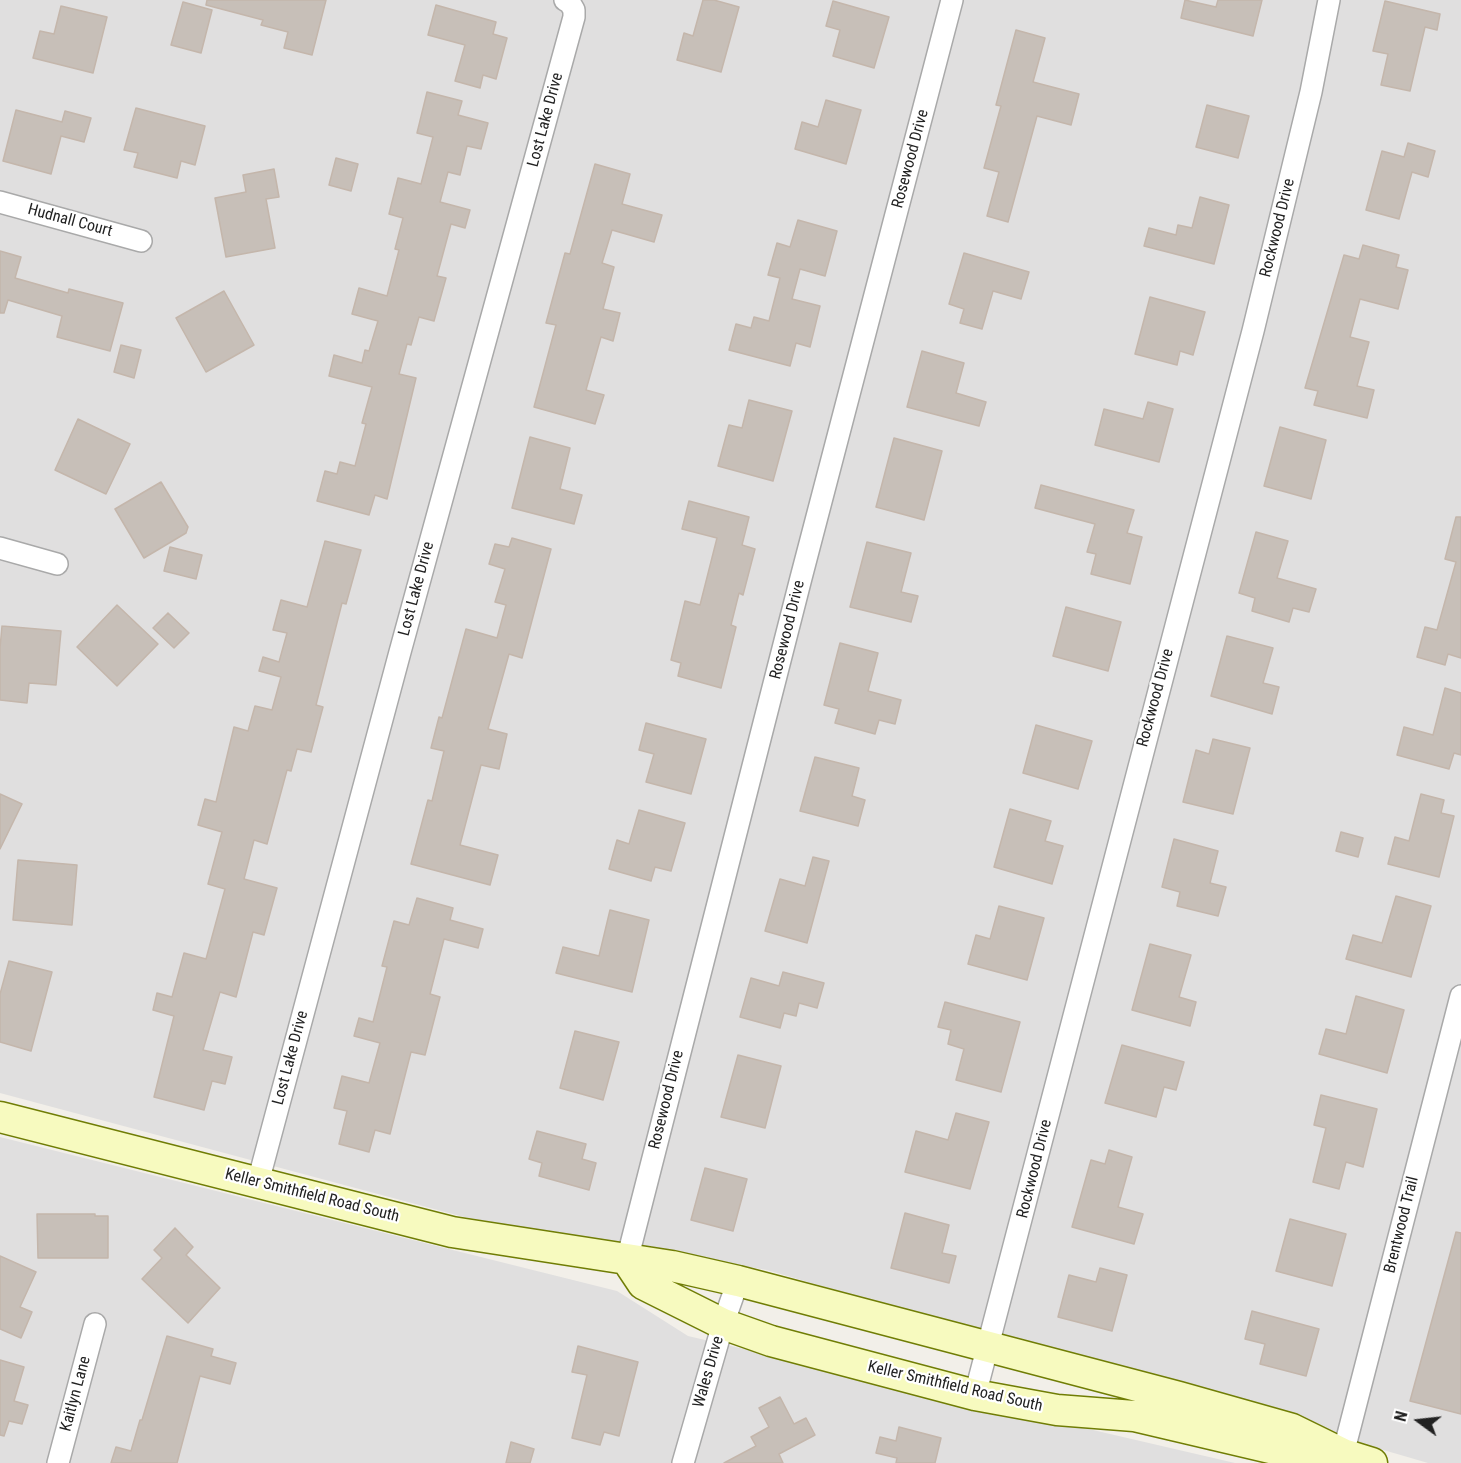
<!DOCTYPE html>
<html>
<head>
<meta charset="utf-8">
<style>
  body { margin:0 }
  #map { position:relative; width:1461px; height:1463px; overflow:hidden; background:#f2efe9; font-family:"Roboto Condensed",sans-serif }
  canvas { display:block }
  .north { position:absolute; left:1389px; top:1391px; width:60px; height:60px; -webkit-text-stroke:4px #fff; paint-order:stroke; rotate:285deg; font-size:16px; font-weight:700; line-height:24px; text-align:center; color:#222 }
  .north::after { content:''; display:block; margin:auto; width:21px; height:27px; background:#222; clip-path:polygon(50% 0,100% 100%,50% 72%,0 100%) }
</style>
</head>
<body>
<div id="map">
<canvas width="1461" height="1463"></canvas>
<div class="north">N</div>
</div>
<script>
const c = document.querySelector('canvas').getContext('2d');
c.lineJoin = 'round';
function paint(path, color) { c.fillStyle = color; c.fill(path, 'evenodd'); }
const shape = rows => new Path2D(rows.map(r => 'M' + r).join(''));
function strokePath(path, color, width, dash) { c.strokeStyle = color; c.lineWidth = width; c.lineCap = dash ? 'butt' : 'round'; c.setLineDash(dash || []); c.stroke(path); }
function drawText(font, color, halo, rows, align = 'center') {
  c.font = font + ' "Roboto Condensed",sans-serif'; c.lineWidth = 4.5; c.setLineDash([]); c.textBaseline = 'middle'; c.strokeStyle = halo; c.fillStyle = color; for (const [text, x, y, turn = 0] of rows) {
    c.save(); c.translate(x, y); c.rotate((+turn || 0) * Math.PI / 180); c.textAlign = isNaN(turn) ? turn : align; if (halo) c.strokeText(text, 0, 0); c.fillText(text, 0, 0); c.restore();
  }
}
const residential = shape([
  [0,0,1461,0,1461,1463,1428,1463,767,1270,464,1217,0,1093],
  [0,1137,617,1291,688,1336,1235,1463,0,1463]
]);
const building = shape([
  [207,0,326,0,312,55,284,48,288,32,261,25,263,20,206,5,207,0],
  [703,0,714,0,739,7,721,72,677,60,684,33,693,36,703,0],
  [1185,0,1216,7,1218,0,1262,0,1253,36,1181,18,1185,0],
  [833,1,889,17,874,68,833,56,840,30,826,26,833,1],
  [1385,1,1440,14,1437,30,1425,27,1410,91,1381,85,1388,54,1373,51,1385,1],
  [183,2,212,10,201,53,171,45,183,2],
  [436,5,496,22,493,34,507,38,496,79,483,75,480,88,455,81,465,45,428,35,436,5],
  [61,6,107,17,93,73,33,58,40,31,54,34,61,6],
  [1016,30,1045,38,1033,82,1079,94,1071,125,1037,116,1008,222,987,216,999,172,984,168,1001,106,996,105,1016,30],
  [427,92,462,101,458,115,488,123,481,149,467,146,460,175,448,172,440,202,470,210,465,228,451,224,437,276,446,278,434,321,419,317,411,345,407,344,399,374,416,378,387,499,375,495,369,515,317,501,325,471,337,474,340,462,355,466,366,424,362,423,372,387,329,376,334,355,362,363,365,350,369,351,378,321,352,314,359,288,387,296,399,250,395,249,403,218,389,214,398,178,421,184,433,137,417,133,427,92],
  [826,100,861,110,846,164,795,149,802,122,818,127,826,100],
  [1207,105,1249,116,1238,158,1196,147,1207,105],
  [136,108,205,126,195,165,181,161,177,178,134,167,138,153,124,150,136,108],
  [16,110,62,122,65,111,91,118,84,142,61,136,51,174,3,161,16,110],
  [1408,143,1435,151,1428,177,1412,172,1399,219,1366,210,1382,151,1404,157,1408,143],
  [336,158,358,164,351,191,329,185,336,158],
  [595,164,630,174,622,204,662,215,654,242,612,230,602,263,614,267,603,309,620,313,613,341,601,337,586,390,604,395,595,424,534,407,556,325,546,323,565,253,570,254,595,164],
  [274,169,279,197,266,199,275,248,226,257,215,198,246,192,243,175,274,169],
  [1200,197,1229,205,1214,264,1144,246,1149,228,1176,235,1178,225,1192,228,1200,197],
  [798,220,837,231,825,276,800,269,792,299,820,306,810,347,796,343,790,366,729,350,736,324,751,328,754,317,769,321,780,278,768,275,777,243,790,247,798,220],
  [1363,245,1399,255,1396,267,1408,270,1398,309,1360,299,1350,337,1369,342,1357,386,1374,390,1367,418,1314,405,1318,391,1305,388,1344,255,1359,259,1363,245],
  [0,251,21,257,15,278,68,293,69,289,123,303,110,351,57,337,62,316,8,300,4,313,0,313,0,251],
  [964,253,1029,272,1021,299,993,291,982,329,960,323,964,309,949,304,964,253],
  [224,291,254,345,206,372,176,318,224,291],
  [1150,297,1205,312,1193,355,1180,351,1177,365,1135,354,1150,297],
  [121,345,141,350,134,378,114,372,121,345],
  [922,351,964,363,956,393,986,402,979,426,907,407,922,351],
  [749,400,792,411,773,481,718,466,729,425,742,428,749,400],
  [1148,402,1173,409,1159,462,1095,445,1104,409,1143,419,1148,402],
  [78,419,130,444,106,494,55,470,78,419],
  [1280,427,1326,440,1311,499,1264,486,1280,427],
  [530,437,570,448,560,489,582,495,574,524,512,508,530,437],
  [894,438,942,451,924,520,876,507,894,438],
  [161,482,188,527,186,533,144,558,115,509,161,482],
  [1041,485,1134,510,1127,533,1142,537,1130,584,1091,574,1096,554,1087,552,1095,524,1035,508,1041,485],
  [689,501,749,517,742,545,755,549,743,595,739,593,731,625,736,627,721,688,678,676,681,663,671,660,685,601,700,605,717,538,682,529,689,501],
  [1456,517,1461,517,1461,658,1448,654,1445,665,1417,657,1425,627,1437,630,1456,562,1445,559,1456,517],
  [1256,532,1288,541,1277,578,1316,589,1309,612,1293,608,1289,622,1252,611,1255,598,1239,593,1256,532],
  [512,538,551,549,522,658,509,654,488,729,507,734,499,769,481,765,460,845,498,855,490,885,411,864,428,800,432,801,444,751,431,748,439,717,442,718,466,629,497,638,506,605,495,602,505,569,489,564,495,544,509,547,512,538],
  [325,541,361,550,346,604,342,603,316,705,323,707,311,752,297,749,291,771,287,770,267,844,254,840,244,879,277,888,264,935,253,932,236,997,220,992,203,1050,232,1057,225,1084,212,1081,204,1110,154,1097,174,1016,153,1010,157,993,172,997,184,953,206,959,225,889,208,884,222,832,198,825,205,799,216,802,234,727,248,731,255,706,272,710,281,677,259,671,263,657,279,662,287,633,273,630,281,600,307,607,325,541],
  [867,542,911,553,901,592,918,596,911,622,850,607,867,542],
  [170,547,202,555,196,579,164,571,170,547],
  [117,605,158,644,117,686,77,647,117,605],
  [1066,607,1121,622,1108,671,1053,656,1066,607],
  [168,613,189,633,174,648,153,628,168,613],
  [2,626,61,631,56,685,29,683,27,703,0,700,0,648,2,626],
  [1227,636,1273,648,1263,683,1279,687,1272,714,1211,696,1227,636],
  [840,643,878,653,868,691,901,700,895,724,879,720,875,734,835,723,839,709,824,705,840,643],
  [1445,688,1461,693,1461,755,1454,753,1449,769,1397,755,1404,727,1433,735,1445,688],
  [646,723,706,739,691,794,646,782,654,754,639,750,646,723],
  [1036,725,1092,741,1078,789,1023,773,1036,725],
  [1213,739,1250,748,1233,814,1183,802,1196,750,1209,754,1213,739],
  [815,757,859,768,852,796,865,800,858,826,800,811,815,757],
  [0,794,22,804,0,849,0,794],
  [1421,794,1444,800,1441,813,1454,816,1439,877,1388,864,1395,837,1409,841,1421,794],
  [1010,809,1051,821,1045,841,1063,846,1052,884,994,867,1010,809],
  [639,810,685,823,671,871,655,867,651,881,609,869,617,840,629,844,639,810],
  [1341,832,1363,838,1358,857,1336,851,1341,832],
  [1174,839,1218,851,1210,883,1226,887,1218,916,1177,906,1180,892,1162,887,1174,839],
  [813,857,829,861,807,943,765,931,780,879,805,886,813,857],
  [18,860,77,865,72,925,13,920,18,860],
  [1396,896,1431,906,1411,977,1346,959,1353,935,1382,943,1396,896],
  [417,898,453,908,450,920,483,929,478,948,444,939,430,994,440,997,425,1055,411,1052,390,1134,375,1130,369,1152,339,1144,347,1111,334,1108,342,1076,369,1083,380,1043,354,1036,359,1018,373,1022,387,967,382,966,394,921,409,925,417,898],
  [999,906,1044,918,1027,980,968,964,976,935,990,939,999,906],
  [610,910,649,920,632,992,556,973,563,947,599,956,610,910],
  [1150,944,1191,955,1179,997,1196,1002,1190,1026,1132,1010,1150,944],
  [9,961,52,972,31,1051,0,1042,0,994,9,961],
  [783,972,824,983,817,1008,799,1003,796,1016,784,1013,780,1028,740,1017,751,978,779,986,783,972],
  [1356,996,1404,1010,1387,1073,1319,1054,1326,1029,1346,1034,1356,996],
  [945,1002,1020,1022,1001,1092,956,1080,964,1049,948,1044,951,1030,938,1027,945,1002],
  [575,1031,619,1042,603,1100,560,1088,575,1031],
  [1122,1045,1184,1062,1176,1090,1164,1087,1156,1117,1105,1103,1122,1045],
  [738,1055,781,1066,765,1128,721,1117,738,1055],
  [1321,1095,1377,1109,1363,1167,1346,1162,1339,1189,1313,1182,1326,1128,1314,1125,1321,1095],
  [956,1113,989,1122,970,1189,905,1172,916,1131,948,1140,956,1113],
  [537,1131,586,1144,582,1159,596,1163,589,1190,539,1176,542,1163,529,1159,537,1131],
  [1109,1150,1132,1157,1118,1207,1143,1214,1134,1244,1072,1227,1091,1160,1105,1164,1109,1150],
  [705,1168,747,1179,733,1231,691,1220,705,1168],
  [905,1213,949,1225,942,1253,956,1256,949,1283,891,1268,905,1213],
  [37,1214,95,1214,95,1216,108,1216,108,1258,38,1258,37,1214],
  [1290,1219,1346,1234,1332,1286,1276,1271,1290,1219],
  [175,1228,193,1247,186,1255,220,1288,188,1323,142,1279,162,1258,154,1250,175,1228],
  [1456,1232,1461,1233,1461,1414,1410,1401,1456,1232],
  [0,1256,36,1272,20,1307,32,1312,21,1338,0,1329,0,1256],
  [1100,1268,1127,1275,1112,1331,1058,1317,1069,1275,1096,1282,1100,1268],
  [1252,1311,1319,1329,1306,1376,1260,1364,1265,1344,1245,1339,1252,1311],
  [167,1336,213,1349,211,1356,236,1363,230,1384,200,1376,177,1463,111,1463,116,1447,131,1451,140,1420,142,1420,167,1336],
  [578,1346,638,1362,619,1436,604,1432,600,1445,572,1438,587,1375,572,1372,578,1346],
  [0,1360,24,1367,14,1401,28,1405,22,1424,9,1421,4,1436,0,1435,0,1360],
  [780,1397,794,1424,806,1418,815,1435,779,1454,783,1463,724,1463,756,1446,751,1437,769,1427,759,1408,780,1397],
  [899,1427,941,1438,935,1463,896,1463,897,1458,876,1453,880,1437,896,1441,899,1427],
  [511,1442,534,1449,530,1463,506,1463,511,1442]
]);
const street = shape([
  [0,202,141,241],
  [0,548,57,564],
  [258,1182,400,652,574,17,574,10,570,3,565,0],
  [627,1260,801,578,952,0],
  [975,1395,1253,331,1311,92,1329,0],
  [1343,1454,1461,996],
  [58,1463,95,1324],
  [683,1463,723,1324,738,1281]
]);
const secondary = shape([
  [0,1117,452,1232,672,1266,738,1281,1179,1397,1292,1429,1343,1454,1372,1463],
  [627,1260,643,1284,723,1324,771,1341,975,1395,1057,1410,1134,1416,1283,1451,1328,1453]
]);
const streetNames = [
  ["Lost Lake Drive",546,120,-75],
  ["Rosewood Drive",911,159,-75],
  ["Hudnall Court",70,221,15],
  ["Rockwood Drive",1278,228,-76],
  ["Lost Lake Drive",417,589,-75],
  ["Rosewood Drive",788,630,-76],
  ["Rockwood Drive",1156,698,-75],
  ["Lost Lake Drive",291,1058,-75],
  ["Rosewood Drive",667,1100,-76],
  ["Rockwood Drive",1035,1169,-76],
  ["Keller Smithfield Road South",312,1196,14],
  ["Brentwood Trail",1402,1225,-76],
  ["Wales Drive",709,1372,-74],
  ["Keller Smithfield Road South",955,1387,13],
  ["Kaitlyn Lane",76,1394,-75]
];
paint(residential, '#e0dfdf');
paint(building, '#c7bfb8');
strokePath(building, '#c4b6ab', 1.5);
strokePath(street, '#a9a9a9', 24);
strokePath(secondary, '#707d05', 33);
strokePath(street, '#fff', 21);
strokePath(secondary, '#f7fabf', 30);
drawText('16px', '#222', '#fff', streetNames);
</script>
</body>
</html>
